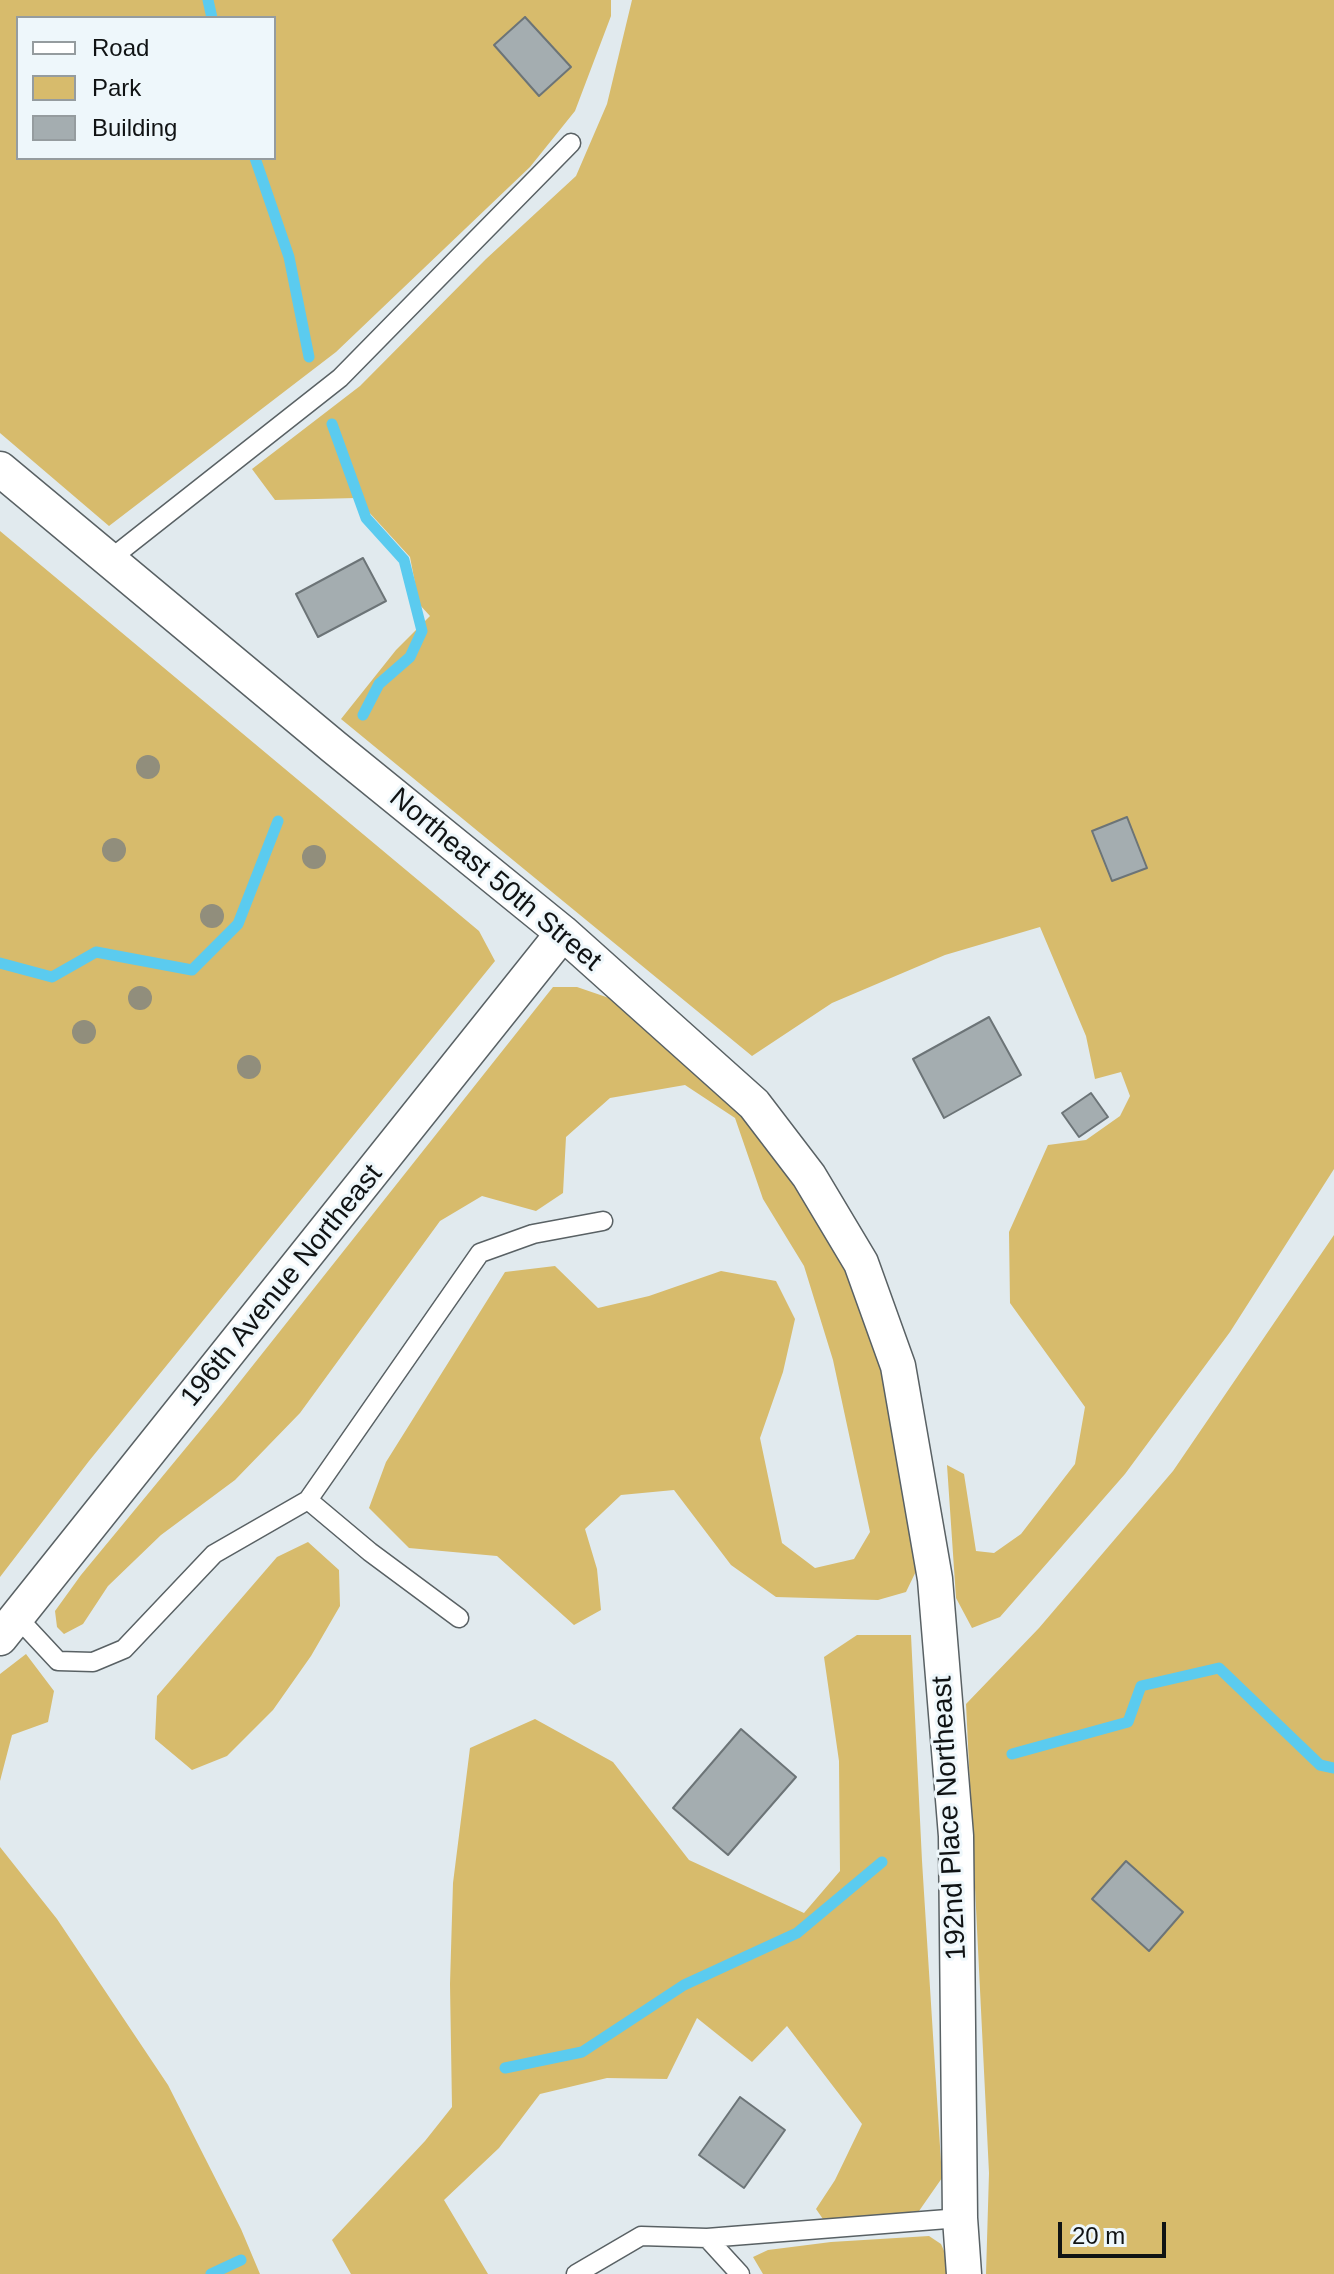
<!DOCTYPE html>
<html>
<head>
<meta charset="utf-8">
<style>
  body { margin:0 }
  #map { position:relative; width:1334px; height:2274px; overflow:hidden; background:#e1eaee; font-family:Arial,sans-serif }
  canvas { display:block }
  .legend { position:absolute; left:16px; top:16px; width:260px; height:144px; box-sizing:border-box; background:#eef7fb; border:2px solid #959c9f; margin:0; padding:10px 14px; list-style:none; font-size:24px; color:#101314 }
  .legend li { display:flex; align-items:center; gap:16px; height:40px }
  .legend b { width:40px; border:2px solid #959c9f }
  .scale { position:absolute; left:1058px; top:2222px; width:108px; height:36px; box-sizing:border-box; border:4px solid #101314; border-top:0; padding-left:10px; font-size:24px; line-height:28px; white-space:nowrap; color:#101314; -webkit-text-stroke:6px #eef7fb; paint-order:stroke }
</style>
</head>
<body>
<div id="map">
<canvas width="1334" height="2274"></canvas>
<ul class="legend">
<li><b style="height:10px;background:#fff"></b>Road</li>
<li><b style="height:22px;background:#d7bb6c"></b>Park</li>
<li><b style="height:22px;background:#a4adb0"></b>Building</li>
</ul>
<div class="scale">20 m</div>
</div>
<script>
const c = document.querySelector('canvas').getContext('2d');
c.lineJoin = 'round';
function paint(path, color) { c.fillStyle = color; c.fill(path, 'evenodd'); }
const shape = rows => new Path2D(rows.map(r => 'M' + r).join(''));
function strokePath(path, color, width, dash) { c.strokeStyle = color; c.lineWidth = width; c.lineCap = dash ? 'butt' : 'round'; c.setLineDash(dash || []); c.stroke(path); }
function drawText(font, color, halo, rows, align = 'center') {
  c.font = font + ' Arial,sans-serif'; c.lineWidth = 6; c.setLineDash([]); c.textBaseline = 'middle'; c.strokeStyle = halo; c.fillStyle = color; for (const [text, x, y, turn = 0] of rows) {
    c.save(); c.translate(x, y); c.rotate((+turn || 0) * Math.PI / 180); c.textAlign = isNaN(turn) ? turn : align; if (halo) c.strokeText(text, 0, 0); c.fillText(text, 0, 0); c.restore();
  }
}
const green = shape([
  [0,0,611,0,611,16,575,111,530,167,336,352,109,526,0,433],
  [18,18,274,18,274,158,18,158],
  [632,0,1334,0,1334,1169,1230,1332,1125,1474,1000,1617,972,1628,956,1598,947,1465,964,1474,976,1551,994,1553,1021,1534,1075,1464,1085,1407,1010,1303,1009,1232,1048,1145,1086,1140,1120,1116,1130,1096,1121,1072,1095,1079,1086,1036,1040,927,945,955,832,1003,752,1056,341,719,396,650,430,616,419,604,410,557,356,498,275,500,252,469,360,386,486,259,576,176,607,104],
  [0,531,479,931,495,961,89,1461,0,1577],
  [553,987,577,987,612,999,750,1120,810,1199,863,1304,895,1397,919,1565,906,1592,878,1600,776,1597,731,1565,674,1490,621,1495,585,1529,597,1569,601,1610,574,1625,497,1556,409,1548,369,1508,386,1462,505,1272,555,1266,598,1308,649,1296,721,1271,776,1281,795,1319,783,1372,760,1438,782,1543,815,1568,854,1559,870,1532,833,1360,804,1266,763,1199,735,1118,685,1085,610,1098,566,1137,563,1193,536,1211,482,1196,440,1221,300,1413,235,1480,161,1535,108,1586,83,1624,64,1634,57,1627,55,1611,81,1575,223,1403],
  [1334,1235,1334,2274,986,2274,989,2173,966,1704,1039,1628,1173,1471],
  [308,1542,339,1570,340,1606,311,1656,273,1710,227,1756,192,1770,155,1739,157,1696,277,1557],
  [857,1635,911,1635,922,1861,942,2178,919,2211,825,2222,816,2209,835,2180,862,2124,787,2026,752,2062,697,2018,667,2079,607,2078,540,2094,499,2148,444,2200,488,2274,351,2274,332,2240,425,2141,452,2107,450,1984,453,1883,470,1748,535,1719,613,1762,689,1860,804,1913,840,1871,839,1761,824,1657],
  [26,1654,54,1691,48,1722,12,1735,0,1781,0,1674],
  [0,1847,57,1919,168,2085,241,2229,260,2274,0,2274],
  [929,2236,941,2244,948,2260,948,2274,763,2274,753,2257,768,2250,831,2242]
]);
const stream = shape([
  [208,0,212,18],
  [255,158,289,257,309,357],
  [332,424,366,518,404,560,422,631,410,657,379,684,363,715],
  [0,963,52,977,96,952,192,970,238,924,278,821],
  [1012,1754,1128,1722,1141,1686,1219,1668,1320,1765,1334,1768],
  [505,2068,582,2052,684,1985,797,1933,882,1862],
  [211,2274,241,2260]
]);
const building = shape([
  [525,17,571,67,539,96,494,45,525,17],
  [363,558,386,601,318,637,296,594,363,558],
  [1127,817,1147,868,1112,881,1092,831,1127,817],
  [989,1017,1021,1075,944,1118,913,1059,989,1017],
  [1091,1093,1108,1117,1079,1137,1062,1113,1091,1093],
  [741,1729,796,1777,728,1855,673,1808,741,1729],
  [1126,1861,1183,1912,1149,1951,1092,1899,1126,1861],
  [740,2097,785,2130,744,2188,699,2155,740,2097]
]);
const service = shape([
  [109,560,340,378,571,143],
  [308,1500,370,1552,459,1618],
  [17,1617,58,1661,93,1662,124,1649,214,1554,308,1500,480,1253,533,1234,603,1221],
  [707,2238,960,2218],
  [576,2274,641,2236,707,2238,740,2274]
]);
const minor = shape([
  [0,469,334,747,563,933,754,1104,809,1176,861,1263,898,1366,935,1579,956,1836,960,2218,964,2274],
  [0,1638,563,933]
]);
const trees = [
  [148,767],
  [114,850],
  [314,857],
  [212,916],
  [140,998],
  [84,1032],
  [249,1067]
];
const streetNames = [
  ["Northeast 50th Street",495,880,40],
  ["196th Avenue Northeast",282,1286,-51],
  ["192nd Place Northeast",950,1818,-93]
];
paint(green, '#d7bb6c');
strokePath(stream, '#5bcbef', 11);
paint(building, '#a4adb0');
strokePath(building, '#6c7477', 2);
strokePath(service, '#596164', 21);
strokePath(minor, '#596164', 37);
strokePath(service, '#fff', 18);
strokePath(minor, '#fff', 34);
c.fillStyle = '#918e7c';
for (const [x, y] of trees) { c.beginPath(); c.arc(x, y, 12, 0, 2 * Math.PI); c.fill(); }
drawText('28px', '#101314', '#eef7fb', streetNames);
</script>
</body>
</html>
